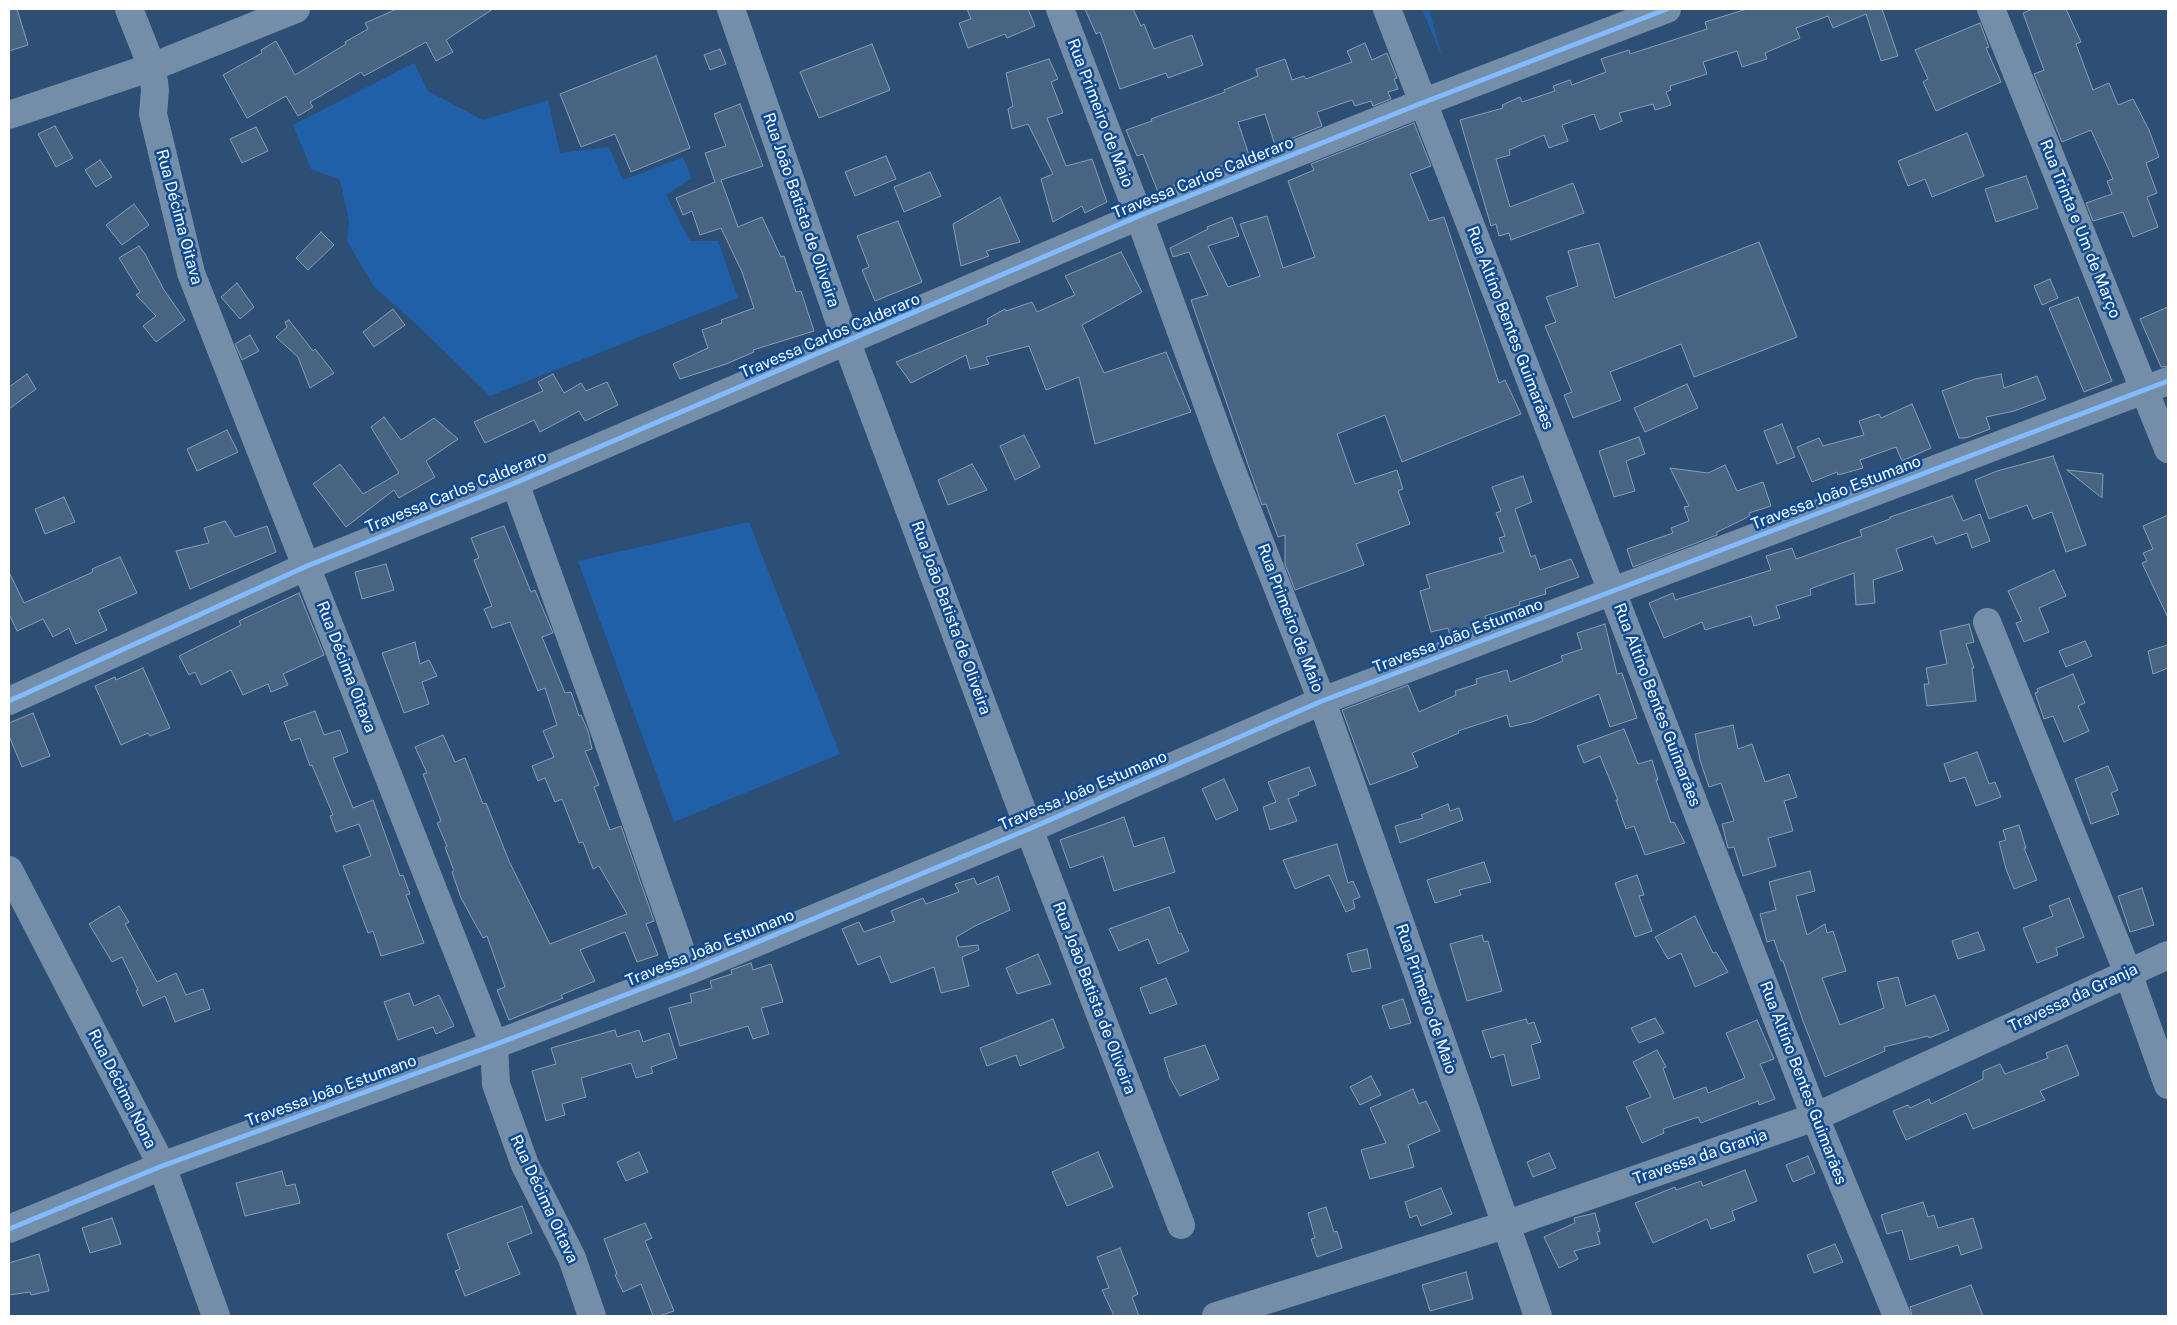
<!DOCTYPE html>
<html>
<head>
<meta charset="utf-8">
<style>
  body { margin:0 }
  #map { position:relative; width:2177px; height:1325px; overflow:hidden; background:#2d4e75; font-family:"Public Sans",sans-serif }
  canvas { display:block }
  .frame { position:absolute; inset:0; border:10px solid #fff; pointer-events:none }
</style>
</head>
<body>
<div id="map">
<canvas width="2177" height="1325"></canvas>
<div class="frame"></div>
</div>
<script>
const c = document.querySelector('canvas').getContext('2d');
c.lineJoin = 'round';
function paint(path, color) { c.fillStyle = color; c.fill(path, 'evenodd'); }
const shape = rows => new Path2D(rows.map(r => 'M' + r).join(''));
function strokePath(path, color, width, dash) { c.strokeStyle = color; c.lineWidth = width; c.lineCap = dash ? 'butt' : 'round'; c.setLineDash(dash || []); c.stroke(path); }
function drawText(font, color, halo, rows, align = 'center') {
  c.font = font + ' "Public Sans",sans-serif'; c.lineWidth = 5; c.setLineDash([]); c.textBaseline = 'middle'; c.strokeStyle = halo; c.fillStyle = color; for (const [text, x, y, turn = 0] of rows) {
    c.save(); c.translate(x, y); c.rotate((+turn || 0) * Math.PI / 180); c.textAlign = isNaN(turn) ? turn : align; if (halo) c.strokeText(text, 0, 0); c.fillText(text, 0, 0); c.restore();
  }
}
const green = shape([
  [1422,9,1429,9,1442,57],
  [414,63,428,91,483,120,548,100,560,153,609,147,623,180,683,157,692,178,666,195,690,241,718,241,738,298,490,396,415,323,374,287,347,241,349,221,340,180,311,169,293,125],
  [749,522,840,754,674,822,578,561]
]);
const building = shape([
  [9,9,17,9,28,45,9,51,9,9],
  [397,9,493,9,446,40,453,52,436,61,426,42,364,76,361,72,310,102,313,107,298,116,286,96,247,118,223,75,262,53,261,50,276,41,295,75,346,44,345,42,368,29,365,23,397,9],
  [967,9,1028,9,1035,26,1007,38,1005,34,968,48,959,23,971,19,967,9],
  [1085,9,1133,9,1141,26,1144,24,1154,49,1192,35,1203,65,1168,78,1166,73,1120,89,1100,32,1096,34,1085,9],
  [1747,9,1882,9,1898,56,1881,61,1866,14,1833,28,1828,16,1796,28,1800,38,1765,53,1767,59,1742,67,1737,51,1703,62,1707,74,1670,86,1671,90,1666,92,1671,105,1655,110,1653,104,1619,113,1622,121,1600,130,1594,114,1562,125,1568,141,1549,148,1544,135,1509,150,1510,155,1496,159,1510,207,1573,183,1584,213,1511,240,1509,233,1499,236,1496,224,1491,226,1460,120,1503,108,1502,105,1520,97,1522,102,1555,91,1553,86,1570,80,1572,85,1606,72,1601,59,1629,50,1630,54,1707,29,1705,22,1747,9],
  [2033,9,2066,9,2081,42,2076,44,2093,90,2109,83,2118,105,2133,99,2149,130,2159,157,2146,163,2157,193,2147,197,2158,227,2133,237,2123,212,2093,221,2086,203,2112,194,2107,181,2113,179,2091,130,2062,142,2034,74,2044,70,2023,13,2033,9],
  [1980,23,1989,47,1986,48,2001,82,1936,111,1923,82,1928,79,1915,50,1980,23],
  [1365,43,1372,60,1387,53,1397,78,1394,79,1398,89,1388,92,1391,99,1373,106,1371,101,1355,106,1352,100,1317,112,1322,126,1275,145,1265,114,1238,122,1249,155,1158,192,1143,154,1137,156,1126,130,1152,121,1151,119,1225,92,1224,90,1258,76,1256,69,1285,59,1292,80,1304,76,1306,79,1352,62,1347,51,1365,43],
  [872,44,890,90,819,118,800,72,872,44],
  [720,49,726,64,710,70,704,55,720,49],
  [656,56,690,148,631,172,615,134,581,147,560,94,656,56],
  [1049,59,1058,79,1051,82,1063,113,1047,118,1066,166,1092,159,1107,202,1085,213,1082,206,1053,222,1041,179,1053,174,1028,124,1012,129,1008,109,1013,106,1006,73,1049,59],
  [740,104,763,166,721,180,738,227,762,217,781,257,784,256,796,292,801,291,814,331,753,350,754,352,726,364,680,379,673,364,708,348,702,330,722,323,721,320,754,308,742,272,721,228,700,235,692,211,683,215,676,198,715,182,705,153,726,146,714,114,740,104],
  [1414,123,1431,166,1410,174,1429,221,1444,217,1499,383,1505,380,1521,414,1402,462,1385,415,1337,434,1355,484,1397,470,1403,489,1398,491,1410,524,1356,544,1364,565,1295,590,1285,564,1285,535,1278,537,1266,504,1262,505,1191,300,1208,295,1189,252,1173,257,1170,248,1208,229,1207,227,1232,217,1239,236,1208,246,1228,287,1260,276,1240,224,1267,216,1283,268,1315,257,1288,181,1314,170,1311,164,1414,123],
  [55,126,73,158,56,167,38,134,55,126],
  [256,127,268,151,242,163,230,139,256,127],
  [1967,133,1984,176,1932,197,1925,179,1908,186,1898,161,1967,133],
  [886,156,896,179,855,196,845,172,886,156],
  [100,160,112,177,96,187,85,170,100,160],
  [930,172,941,196,904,212,894,187,930,172],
  [2026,176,2038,208,1996,222,1985,189,2026,176],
  [1000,197,1020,242,986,251,989,256,961,266,953,224,1000,197],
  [134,204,149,225,122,245,106,225,134,204],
  [898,221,922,282,875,301,862,270,869,267,857,236,898,221],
  [321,232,334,245,308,270,296,258,321,232],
  [1759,242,1797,337,1694,377,1681,344,1610,372,1621,400,1573,418,1564,395,1572,392,1545,326,1556,322,1546,297,1578,286,1568,251,1599,243,1615,298,1759,242],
  [139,246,145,254,164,290,185,320,156,342,143,326,156,316,136,295,140,292,119,258,139,246],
  [1121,252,1142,292,1082,325,1104,373,1166,352,1191,412,1095,444,1079,377,1046,390,1029,346,986,357,989,364,970,369,966,355,911,383,896,362,988,324,987,319,1005,309,1006,311,1032,302,1037,312,1075,295,1065,276,1121,252],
  [2050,279,2058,298,2042,305,2034,286,2050,279],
  [237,283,254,307,240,319,221,297,237,283],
  [2078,297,2112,381,2084,392,2049,308,2078,297],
  [2168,307,2168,366,2161,367,2140,319,2168,307],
  [393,309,405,325,374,347,363,332,393,309],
  [289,320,313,351,315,349,334,373,310,388,298,357,276,337,287,327,285,322,289,320],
  [250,335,259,351,242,360,235,344,250,335],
  [27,374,36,389,9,409,9,387,27,374],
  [553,374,564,393,581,383,586,391,607,382,618,405,585,421,579,411,540,432,534,420,485,443,474,422,543,391,538,382,553,374],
  [2001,374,2004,388,2037,376,2046,399,2014,411,1986,417,1990,429,1966,438,1959,438,1942,391,1975,379,2001,374],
  [1687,384,1698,408,1645,432,1634,408,1687,384],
  [1912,404,1931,448,1902,461,1896,447,1860,460,1863,468,1838,475,1837,472,1812,482,1797,447,1819,438,1823,446,1864,435,1859,421,1879,414,1881,418,1912,404],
  [384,417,401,440,434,418,458,439,426,461,435,477,399,498,394,490,346,527,313,484,340,464,363,494,399,473,371,427,384,417],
  [1782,424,1795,457,1777,464,1764,431,1782,424],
  [227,430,238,452,197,471,187,449,227,430],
  [1024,435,1040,467,1015,480,1000,446,1024,435],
  [1639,437,1645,454,1626,461,1635,491,1614,497,1599,451,1639,437],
  [2053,456,2086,545,2066,552,2052,512,2033,519,2027,505,1989,519,1975,480,1997,471,2053,456],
  [972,464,987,490,948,505,938,480,972,464],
  [1725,465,1737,491,1763,482,1771,506,1749,513,1750,516,1717,532,1717,535,1633,567,1627,549,1673,533,1671,528,1689,521,1684,507,1689,506,1670,468,1708,473,1725,465],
  [2067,470,2103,474,2102,498,2067,470],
  [1523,476,1532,502,1515,509,1531,557,1535,555,1540,570,1571,559,1579,577,1545,589,1546,594,1519,602,1520,605,1485,616,1487,622,1450,636,1448,628,1431,632,1420,591,1430,588,1426,575,1504,552,1499,538,1505,536,1496,513,1501,511,1492,487,1523,476],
  [1952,496,1963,521,1980,514,1990,541,1972,548,1967,533,1936,544,1933,536,1896,549,1903,570,1873,580,1875,603,1856,605,1854,573,1810,589,1811,595,1776,606,1780,618,1754,626,1751,616,1705,630,1702,622,1664,638,1649,603,1673,593,1675,600,1771,570,1766,556,1792,548,1796,559,1862,536,1860,530,1890,519,1890,517,1952,496],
  [64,497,75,522,45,534,35,509,64,497],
  [2168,515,2168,618,2142,563,2147,561,2143,553,2153,549,2143,526,2168,515],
  [225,521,235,537,267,526,276,552,190,589,176,551,209,543,204,528,225,521],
  [504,526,531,592,535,590,553,633,542,637,565,693,571,692,579,716,581,715,588,731,592,749,585,751,599,785,594,787,610,830,621,826,654,921,646,924,658,955,637,962,625,932,580,950,595,981,561,995,563,998,509,1020,497,990,505,987,487,936,483,938,461,898,452,872,454,871,445,847,447,846,437,823,441,821,423,774,427,773,415,747,443,735,455,762,465,758,483,804,486,803,509,861,550,944,627,914,599,866,593,869,583,842,579,843,562,799,555,802,545,778,538,781,532,766,554,757,543,731,557,725,545,688,538,691,510,622,492,628,484,609,492,606,474,560,479,558,471,538,504,526],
  [120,557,137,593,98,610,107,630,76,644,69,628,53,637,43,619,17,631,9,614,9,572,24,603,93,572,92,569,120,557],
  [386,564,394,590,362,599,355,572,386,564],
  [2054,570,2066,596,2039,608,2049,632,2024,642,2016,623,2022,621,2008,591,2054,570],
  [299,593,324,655,283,674,288,685,271,692,268,684,243,695,231,670,201,685,195,672,189,675,179,656,241,625,239,621,299,593],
  [1605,624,1617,674,1622,673,1637,718,1610,727,1599,694,1532,722,1510,727,1507,715,1458,731,1459,733,1412,753,1418,767,1370,785,1342,710,1408,685,1419,712,1456,695,1455,691,1477,684,1476,679,1507,670,1510,682,1563,661,1561,656,1582,649,1577,633,1605,624],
  [1969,624,1974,642,1966,644,1974,668,1972,668,1976,701,1927,706,1924,684,1929,684,1926,668,1947,664,1940,631,1969,624],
  [2085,641,2092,656,2066,667,2059,651,2085,641],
  [415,642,420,664,429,660,437,676,422,682,429,704,404,713,382,653,415,642],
  [2168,645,2168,668,2153,674,2148,651,2168,645],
  [143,668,170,728,150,736,148,733,121,745,95,686,115,677,116,680,143,668],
  [2073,674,2085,703,2078,706,2089,731,2064,742,2053,716,2044,719,2035,693,2038,692,2037,689,2073,674],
  [315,711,324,735,340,730,348,752,333,758,353,808,373,800,400,876,403,875,410,894,406,895,424,943,381,956,373,931,368,933,343,866,371,856,359,824,336,832,330,816,333,815,312,765,310,766,300,738,291,741,284,722,315,711],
  [33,713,50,756,22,767,9,736,9,723,33,713],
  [1733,725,1738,749,1752,744,1765,782,1789,774,1797,797,1784,801,1793,831,1768,838,1776,866,1743,876,1734,847,1728,848,1722,824,1734,821,1721,783,1709,787,1700,760,1695,734,1733,725],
  [1624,729,1638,764,1652,760,1658,780,1656,780,1671,823,1674,822,1685,843,1645,855,1634,826,1626,829,1616,800,1618,800,1600,756,1584,763,1577,746,1624,729],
  [1977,752,1989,784,1995,782,2001,797,1976,806,1965,777,1950,782,1944,764,1977,752],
  [2108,766,2118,790,2111,793,2119,814,2091,824,2075,779,2108,766],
  [1309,767,1316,785,1298,792,1299,795,1288,799,1297,821,1270,830,1263,807,1276,802,1268,782,1309,767],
  [1224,779,1238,810,1216,820,1202,789,1224,779],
  [1448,804,1450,811,1459,808,1463,820,1400,843,1395,826,1423,818,1421,815,1448,804],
  [1124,817,1134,847,1164,837,1175,872,1114,891,1103,856,1070,868,1060,840,1124,817],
  [2019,825,2026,848,2024,848,2037,880,2014,889,2006,869,1999,842,2006,840,2003,830,2019,825],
  [1337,844,1348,883,1353,881,1360,897,1353,900,1355,908,1346,912,1329,875,1295,889,1283,860,1337,844],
  [1484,862,1491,882,1459,890,1461,895,1435,903,1427,880,1484,862],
  [1810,871,1815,891,1796,896,1807,935,1825,924,1827,933,1833,931,1846,971,1822,978,1840,1025,1884,1008,1877,982,1898,977,1906,1006,1935,995,1949,1030,1929,1038,1928,1036,1884,1047,1885,1051,1825,1077,1803,1021,1783,961,1781,961,1774,940,1767,942,1760,914,1776,910,1769,882,1810,871],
  [1637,875,1644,895,1639,896,1652,931,1635,937,1615,883,1637,875],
  [998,876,1010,910,975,926,956,937,959,947,978,945,979,950,962,957,969,986,941,993,934,967,891,983,880,956,858,965,842,929,859,922,864,932,895,921,891,911,923,898,926,904,959,892,955,884,974,878,977,885,998,876],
  [2142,888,2154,925,2130,932,2118,896,2142,888],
  [2069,898,2084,937,2056,948,2058,955,2037,963,2023,928,2053,916,2049,906,2069,898],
  [119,906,129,922,125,924,157,982,176,973,186,995,203,989,210,1009,175,1022,165,996,143,1006,136,991,138,990,122,957,112,962,89,924,119,906],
  [1169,907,1179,934,1181,933,1189,951,1158,964,1148,939,1119,951,1109,929,1169,907],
  [1695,916,1713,953,1716,952,1728,972,1695,987,1681,953,1668,959,1655,937,1695,916],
  [1978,932,1985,950,1958,959,1952,941,1978,932],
  [1482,935,1484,942,1488,941,1502,991,1467,1001,1450,944,1482,935],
  [1367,949,1371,968,1352,972,1347,954,1367,949],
  [1038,954,1051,984,1017,994,1006,968,1038,954],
  [751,963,753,970,771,964,783,1002,761,1008,769,1034,753,1039,748,1026,680,1046,669,1008,692,1002,690,994,712,988,710,981,732,974,731,970,751,963],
  [1166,978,1177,1004,1150,1014,1140,988,1166,978],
  [409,993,414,1006,439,995,454,1026,436,1034,433,1027,398,1040,384,1002,409,993],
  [1403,999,1411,1023,1390,1029,1382,1006,1403,999],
  [1655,1018,1664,1033,1639,1043,1631,1028,1655,1018],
  [1053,1019,1064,1048,1020,1066,1016,1055,987,1066,980,1048,1053,1019],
  [1526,1019,1528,1024,1534,1022,1541,1042,1531,1045,1540,1078,1512,1086,1504,1054,1491,1058,1482,1031,1526,1019],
  [1757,1020,1774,1059,1760,1064,1775,1099,1759,1105,1758,1101,1701,1123,1698,1117,1663,1129,1664,1133,1642,1143,1626,1107,1651,1097,1633,1062,1657,1050,1666,1067,1663,1068,1674,1099,1706,1087,1708,1093,1745,1078,1726,1033,1757,1020],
  [615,1030,617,1037,639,1030,643,1042,669,1033,677,1058,651,1067,653,1073,636,1078,631,1063,581,1078,586,1097,562,1104,565,1115,546,1121,532,1071,556,1064,551,1048,615,1030],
  [1205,1045,1219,1079,1180,1096,1170,1078,1164,1058,1205,1045],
  [2067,1045,2079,1075,2040,1091,2045,1100,1973,1129,1966,1113,1906,1140,1893,1111,1908,1105,1910,1108,1929,1099,1931,1104,1983,1079,1983,1071,2000,1064,2005,1074,2048,1058,2046,1053,2067,1045],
  [1371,1076,1381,1095,1360,1105,1350,1087,1371,1076],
  [1413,1089,1419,1104,1426,1101,1440,1131,1408,1145,1414,1167,1370,1179,1361,1150,1386,1143,1370,1108,1413,1089],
  [639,1152,648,1172,626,1181,617,1162,639,1152],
  [1098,1152,1113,1187,1067,1206,1052,1172,1098,1152],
  [1549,1153,1556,1168,1533,1177,1527,1162,1549,1153],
  [1808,1156,1815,1173,1793,1182,1786,1165,1808,1156],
  [1745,1170,1757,1201,1732,1211,1735,1220,1711,1229,1707,1219,1653,1243,1635,1203,1675,1187,1676,1190,1701,1181,1703,1186,1745,1170],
  [282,1171,286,1186,295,1184,300,1203,245,1216,236,1183,282,1171],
  [1441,1188,1452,1214,1421,1226,1417,1215,1410,1218,1405,1202,1441,1188],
  [1923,1202,1928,1217,1934,1215,1938,1228,1973,1218,1982,1248,1961,1255,1958,1245,1910,1260,1902,1230,1887,1234,1881,1215,1923,1202],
  [522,1206,532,1233,507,1243,520,1274,465,1296,455,1271,460,1269,447,1234,522,1206],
  [1326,1207,1334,1232,1337,1231,1342,1248,1317,1257,1311,1239,1315,1238,1308,1213,1326,1207],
  [1595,1213,1600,1231,1597,1232,1600,1244,1574,1251,1578,1259,1559,1268,1544,1237,1575,1223,1574,1218,1595,1213],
  [112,1218,121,1244,90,1253,82,1228,112,1218],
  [645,1223,652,1238,645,1241,674,1311,659,1316,653,1316,641,1284,623,1292,615,1275,617,1274,604,1239,645,1223],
  [1835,1244,1843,1262,1814,1273,1807,1255,1835,1244],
  [1120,1248,1138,1294,1132,1297,1139,1316,1114,1316,1102,1290,1109,1288,1097,1257,1120,1248],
  [39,1254,49,1291,31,1295,30,1292,9,1295,9,1263,39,1254],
  [1466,1272,1473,1299,1430,1311,1422,1285,1466,1272],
  [1971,1285,1983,1316,1912,1316,1910,1307,1971,1285]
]);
const minor = shape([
  [129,9,152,67,155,90,153,114,191,273,494,1045,496,1084,525,1165,572,1258,592,1316],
  [731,9,847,343,1029,829,1181,1225],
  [1060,9,1139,216,1227,458,1322,701,1538,1316],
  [1387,9,1815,1117,1897,1316],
  [1991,9,2168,449],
  [9,115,152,67,296,9],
  [515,483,601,721,688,971],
  [1987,622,2128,973,2168,1085],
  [9,701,307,566,515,483,1139,216,1422,103,1667,9],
  [9,870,162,1166,216,1316],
  [9,1229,162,1166,494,1045,688,971,1029,829,1322,701,2168,381],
  [1216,1316,1505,1225,1815,1117,2168,955]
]);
const cycleway = shape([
  [9,701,307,566,515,483,1139,216,1422,103,1667,9],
  [9,1229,162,1166,494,1045,688,971,1029,829,1322,701,2168,381]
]);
const streetNames = [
  ["Rua Primeiro de Maio",1100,113,69],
  ["Travessa Carlos Calderaro",1203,178,-22],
  ["Rua João Batista de Oliveira",801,210,71],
  ["Rua Décima Oitava",179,217,75],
  ["Rua Trinta e Um de Março",2080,229,68],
  ["Rua Altíno Bentes Guimarães",1510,328,69],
  ["Travessa Carlos Calderaro",830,336,-23],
  ["Travessa Carlos Calderaro",456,492,-22],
  ["Travessa João Estumano",1836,493,-21],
  ["Rua João Batista de Oliveira",951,618,70],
  ["Rua Primeiro de Maio",1290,618,69],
  ["Travessa João Estumano",1458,636,-21],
  ["Rua Décima Oitava",346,667,69],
  ["Rua Altíno Bentes Guimarães",1657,705,69],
  ["Travessa João Estumano",1083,791,-23],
  ["Travessa João Estumano",710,948,-22],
  ["Rua João Batista de Oliveira",1094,998,69],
  ["Travessa da Granja",2073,998,-25],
  ["Rua Primeiro de Maio",1426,999,71],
  ["Rua Altíno Bentes Guimarães",1803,1083,69],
  ["Rua Décima Nona",122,1089,63],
  ["Travessa João Estumano",331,1091,-20],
  ["Travessa da Granja",1700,1157,-19],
  ["Rua Décima Oitava",544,1199,65]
];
paint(green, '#1f60a8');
paint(building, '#486483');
strokePath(building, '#899eb6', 1);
strokePath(minor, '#748da8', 28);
strokePath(cycleway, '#80bcff', 5);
drawText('16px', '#fff', '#0f4b93', streetNames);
</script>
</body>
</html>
